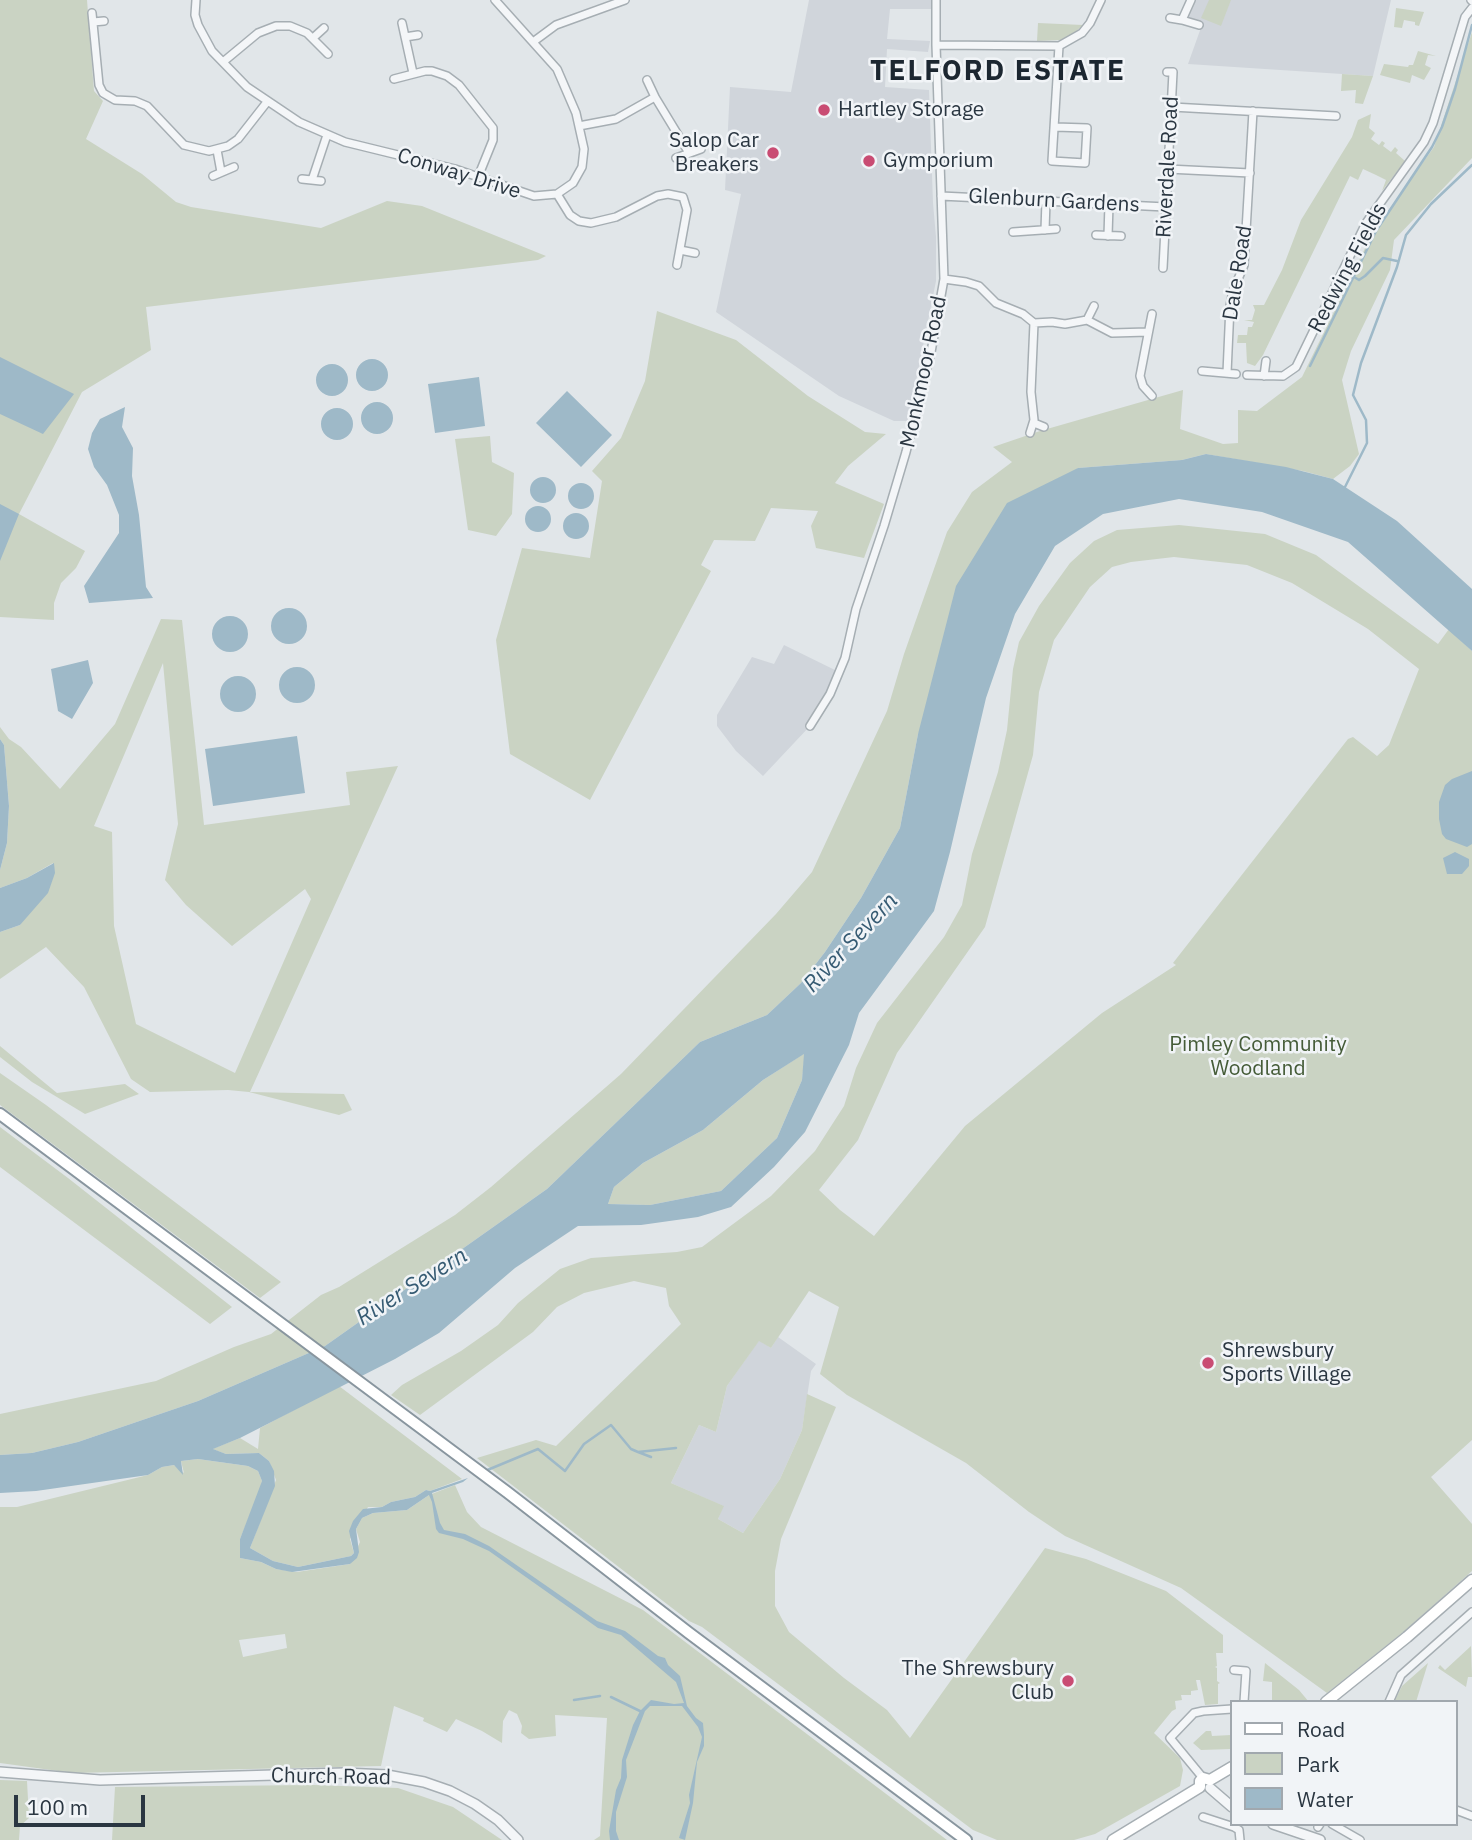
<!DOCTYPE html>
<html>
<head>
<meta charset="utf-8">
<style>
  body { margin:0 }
  #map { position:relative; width:1472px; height:1840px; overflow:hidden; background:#e1e6e9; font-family:"IBM Plex Sans",sans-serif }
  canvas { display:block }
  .legend { position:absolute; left:1230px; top:1700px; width:228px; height:126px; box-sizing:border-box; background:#f1f4f7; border:2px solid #a1a8ae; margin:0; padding:9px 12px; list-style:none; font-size:21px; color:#2a3641 }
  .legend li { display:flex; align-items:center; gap:14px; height:35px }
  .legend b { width:35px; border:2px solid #a1a8ae }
  .scale { position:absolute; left:14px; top:1795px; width:131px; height:32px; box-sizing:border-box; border:4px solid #2a3641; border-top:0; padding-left:9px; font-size:21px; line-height:24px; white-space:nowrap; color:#2a3641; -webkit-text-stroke:5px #f1f4f7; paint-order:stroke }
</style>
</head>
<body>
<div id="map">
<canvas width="1472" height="1840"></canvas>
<ul class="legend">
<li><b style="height:9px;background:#fff"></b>Road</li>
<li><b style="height:19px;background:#cad3c3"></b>Park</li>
<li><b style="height:19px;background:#9eb9c8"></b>Water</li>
</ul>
<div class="scale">100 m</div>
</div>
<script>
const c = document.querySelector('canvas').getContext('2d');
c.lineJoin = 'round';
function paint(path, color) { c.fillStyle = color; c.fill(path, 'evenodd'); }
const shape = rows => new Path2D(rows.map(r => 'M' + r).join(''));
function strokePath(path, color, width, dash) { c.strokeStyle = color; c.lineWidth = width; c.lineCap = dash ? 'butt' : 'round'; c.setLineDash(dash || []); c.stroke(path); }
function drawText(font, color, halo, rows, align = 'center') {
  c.font = font + ' "IBM Plex Sans",sans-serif'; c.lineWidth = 5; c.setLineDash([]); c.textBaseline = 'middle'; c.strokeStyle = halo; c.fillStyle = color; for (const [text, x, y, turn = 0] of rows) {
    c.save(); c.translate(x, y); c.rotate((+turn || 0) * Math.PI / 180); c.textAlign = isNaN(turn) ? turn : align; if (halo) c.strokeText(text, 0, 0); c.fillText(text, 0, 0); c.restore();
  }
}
const built = shape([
  [809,0,932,0,932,9,890,9,887,39,930,41,928,52,887,49,885,87,929,90,933,203,936,237,936,281,908,421,894,421,839,396,716,312,741,194,725,190,730,87,791,92],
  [1196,0,1391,0,1373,76,1188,64,1203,22,1188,17],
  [784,645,837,671,810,726,763,776,736,751,717,726,717,715,752,657,774,664],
  [778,1337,816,1364,811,1371,802,1430,780,1479,743,1533,718,1519,723,1506,671,1483,699,1425,716,1432,727,1386,759,1340,771,1348]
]);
const green = shape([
  [0,0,87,0,94,91,103,101,86,139,142,174,176,202,191,207,321,228,387,201,422,206,546,256,538,260,146,307,151,350,82,392,19,514,85,551,76,568,61,583,54,603,54,620,0,617],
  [1209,0,1231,0,1221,26,1201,18],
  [1396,8,1424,12,1419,26,1415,25,1415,22,1404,20,1402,28,1394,27],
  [1038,23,1083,25,1071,36,1061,40,1037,41],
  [1472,32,1472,158,1394,240,1390,270,1351,351,1342,380,1359,454,1350,466,1333,479,1303,471,1206,454,1182,460,1078,468,918,734,900,828,861,898,825,952,801,983,767,1015,700,1042,547,1189,325,1346,198,1401,78,1442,32,1453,0,1455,0,1414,156,1381,234,1347,271,1334,321,1295,339,1287,455,1215,491,1187,621,1074,776,914,812,872,887,711,904,654,947,532,972,492,1012,462,993,447,1040,431,1183,390,1180,429,1223,444,1238,443,1238,410,1257,411,1302,377,1373,232,1434,147],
  [1418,51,1436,56,1428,55,1425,65,1431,68,1424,80,1412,75,1410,83,1380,75,1384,64,1408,67,1409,65,1413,65],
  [1342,74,1373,76,1363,104,1355,103,1356,90,1341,91],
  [1371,114,1369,128,1375,133,1371,139,1379,145,1382,141,1385,143,1383,146,1391,152,1395,147,1398,150,1396,153,1405,161,1382,191,1386,180,1376,175,1363,169,1358,180,1350,176,1263,355,1255,366,1247,363,1246,343,1237,343,1238,335,1247,335,1248,327,1252,327,1254,322,1244,320,1252,320,1255,310,1253,305,1264,305,1282,270,1301,220,1352,137,1358,120],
  [657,311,736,340,808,396,865,432,886,434,848,466,835,483,884,504,864,558,816,548,811,526,818,511,771,508,755,541,714,540,701,565,711,571,590,800,510,754,496,640,522,548,590,558,602,481,592,471,621,438,645,381],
  [490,436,492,462,514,473,512,514,496,536,468,530,455,439],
  [1179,525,1265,534,1316,555,1438,644,1449,629,1472,651,1472,1440,1431,1477,1472,1524,1472,1571,1402,1633,1327,1693,1181,1588,1065,1536,1029,1512,966,1463,847,1395,820,1374,839,1307,809,1291,771,1348,759,1341,727,1386,716,1432,699,1425,671,1483,724,1506,718,1519,743,1533,780,1479,802,1430,807,1394,836,1407,781,1539,775,1571,775,1606,789,1632,844,1678,887,1710,910,1738,1045,1548,1086,1559,1166,1591,1223,1635,1223,1653,1216,1653,1217,1666,1215,1667,1217,1668,1217,1681,1220,1683,1218,1684,1218,1704,1205,1705,1200,1680,1196,1680,1198,1690,1191,1691,1191,1695,1181,1695,1182,1700,1175,1701,1176,1709,1172,1711,1154,1733,1180,1758,1183,1770,1180,1786,1095,1834,1074,1840,997,1840,973,1830,702,1627,689,1621,477,1458,536,1440,556,1446,681,1324,669,1306,666,1288,634,1281,584,1293,557,1307,533,1332,420,1415,391,1395,402,1385,461,1351,498,1325,518,1303,560,1269,591,1258,677,1252,702,1247,771,1196,815,1151,844,1106,856,1068,877,1023,944,937,962,905,972,854,998,772,1007,730,1013,669,1019,642,1039,606,1070,563,1094,541,1117,530],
  [1174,557,1247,565,1292,583,1368,629,1419,669,1389,745,1377,756,1353,737,1348,739,1173,963,1176,965,1102,1013,965,1126,874,1236,840,1210,819,1190,858,1140,897,1053,985,927,1033,755,1039,692,1054,640,1090,587,1112,567,1131,562],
  [161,619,182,620,204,825,350,805,346,772,398,766,250,1092,344,1094,352,1110,339,1115,249,1092,228,1090,150,1092,131,1079,84,987,46,947,0,979,0,932,20,925,53,863,27,878,0,888,0,870,7,843,9,806,4,745,0,739,0,727,9,739,21,747,60,789,115,724],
  [163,663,178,824,165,880,186,905,232,946,305,889,311,899,235,1073,136,1024,114,926,112,832,94,826],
  [0,1046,57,1093,125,1084,139,1094,85,1114,32,1082,0,1057],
  [805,1053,802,1080,777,1138,721,1191,650,1205,608,1204,614,1187,643,1163,703,1130,763,1080],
  [0,1073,46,1105,281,1282,260,1298,58,1148,0,1105],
  [0,1127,68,1178,232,1307,210,1324,0,1167],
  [339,1386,462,1479,430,1491,426,1490,415,1497,391,1502,382,1507,368,1507,350,1539,354,1553,351,1556,298,1567,273,1561,250,1548,276,1480,269,1461,259,1453,226,1454,212,1449,240,1438,258,1449,260,1428],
  [198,1459,248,1466,258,1471,262,1481,261,1488,240,1539,240,1558,261,1562,276,1569,297,1572,350,1564,360,1542,356,1529,362,1518,373,1513,407,1510,429,1495,455,1485,467,1512,481,1527,643,1610,947,1840,594,1840,600,1836,607,1718,555,1715,556,1736,529,1739,521,1733,522,1726,517,1714,509,1710,503,1721,502,1743,482,1731,456,1719,447,1732,423,1721,424,1718,394,1706,381,1766,73,1773,0,1763,0,1507,17,1507,148,1475,162,1467,174,1465,184,1473,181,1461],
  [285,1634,287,1648,243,1657,239,1640],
  [1471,1646,1472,1677,1468,1677,1466,1687,1438,1668,1440,1665,1445,1670],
  [1265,1663,1299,1690,1309,1702,1272,1702,1272,1682,1263,1681],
  [1428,1663,1416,1702,1394,1702,1402,1686],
  [1206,1731,1211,1731,1212,1736,1231,1735,1231,1749,1201,1750,1193,1743],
  [0,1780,27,1781,29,1818,20,1826,19,1840,0,1840],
  [314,1785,398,1788,453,1807,502,1840,112,1840,115,1787]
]);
const water = shape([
  [0,357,74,394,43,434,0,414],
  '356 375a16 16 0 1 1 32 0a16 16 0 1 1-32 0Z',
  '316 380a16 16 0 1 1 32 0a16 16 0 1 1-32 0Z',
  [479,377,485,426,435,433,428,384],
  [567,391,612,435,581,467,536,423],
  '361 418a16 16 0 1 1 32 0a16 16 0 1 1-32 0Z',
  [125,407,122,427,133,448,132,476,139,515,146,587,153,598,89,603,84,586,119,533,119,515,107,485,94,467,88,449,92,433,100,419],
  '321 424a16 16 0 1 1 32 0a16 16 0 1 1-32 0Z',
  [1206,454,1286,467,1333,479,1397,521,1472,589,1472,651,1348,542,1262,512,1179,499,1103,514,1055,546,1015,614,986,698,950,852,934,911,859,1013,849,1045,805,1132,774,1167,731,1207,698,1217,641,1225,578,1226,515,1268,439,1333,395,1359,240,1438,213,1449,226,1454,259,1453,269,1461,274,1471,275,1486,250,1548,273,1561,298,1567,351,1556,354,1553,349,1531,353,1521,363,1509,382,1507,391,1502,415,1497,426,1490,430,1491,468,1478,463,1482,432,1493,440,1523,444,1530,465,1534,489,1546,597,1621,625,1631,658,1656,665,1658,668,1665,680,1676,687,1706,696,1718,703,1723,704,1735,704,1746,697,1762,693,1803,685,1840,679,1838,690,1803,689,1795,702,1737,698,1727,682,1706,650,1706,645,1711,626,1760,627,1777,616,1812,616,1831,619,1840,610,1840,609,1831,616,1790,621,1778,622,1760,633,1725,640,1711,651,1700,674,1704,684,1703,676,1682,621,1635,598,1628,489,1551,463,1539,439,1533,436,1529,432,1502,429,1495,407,1510,373,1513,362,1518,356,1529,359,1552,357,1558,350,1564,292,1572,276,1569,261,1562,240,1558,240,1539,262,1481,258,1471,248,1466,198,1459,181,1461,183,1475,174,1465,162,1467,148,1475,36,1491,0,1493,0,1455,32,1453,78,1442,198,1401,325,1346,547,1189,700,1042,767,1015,801,983,825,952,861,898,900,828,918,734,956,586,1007,503,1078,468,1182,460],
  [804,1054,802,1080,777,1138,721,1191,650,1205,608,1204,614,1187,643,1163,703,1130,763,1080],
  '530 490a13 13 0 1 1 26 0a13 13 0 1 1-26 0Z',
  '568 496a13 13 0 1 1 26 0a13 13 0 1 1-26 0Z',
  [0,504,19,514,0,561],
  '525 519a13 13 0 1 1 26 0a13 13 0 1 1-26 0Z',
  '563 526a13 13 0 1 1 26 0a13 13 0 1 1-26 0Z',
  '271 626a18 18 0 1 1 36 0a18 18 0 1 1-36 0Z',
  '212 634a18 18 0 1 1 36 0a18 18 0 1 1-36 0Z',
  [88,660,93,683,72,719,58,711,51,669],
  '279 685a18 18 0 1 1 36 0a18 18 0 1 1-36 0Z',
  '220 694a18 18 0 1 1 36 0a18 18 0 1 1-36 0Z',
  [297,736,305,793,213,806,205,749],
  [0,739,4,745,9,806,7,843,0,870],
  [1472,771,1472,844,1467,847,1446,839,1442,834,1439,819,1439,802,1445,785,1452,779],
  [1455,852,1469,859,1469,866,1462,874,1447,874,1443,858],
  [54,863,55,873,48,893,20,925,0,932,0,888,27,878]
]);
const stream = shape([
  [1354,277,1359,280,1365,276,1383,258,1397,261],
  [1310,366,1376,231,1432,147,1442,127,1455,89,1472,25],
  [1344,489,1367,443,1366,420,1353,395,1361,363,1397,267,1406,235,1431,204,1472,165],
  [638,1452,651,1457],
  [485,1471,538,1449,565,1471,584,1444,611,1425,631,1449,638,1452,676,1448],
  [611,1697,642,1712],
  [574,1700,600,1696]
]);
const minor = shape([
  [196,0,195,15,198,25,212,51,247,87,299,122,345,142,455,169,534,196,557,194,573,183,582,167,584,149,576,113,557,69,495,0],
  [1471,0,1472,1],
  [92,13,99,85,103,93,115,100,135,101,147,106,184,145,209,151,228,146,238,139,267,102],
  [1170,18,1182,20,1191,0],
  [1182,20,1199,25],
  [93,22,104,21],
  [402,23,413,73],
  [405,37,418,35],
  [313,38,324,28],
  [533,42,556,25,625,0],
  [936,45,1059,46,1082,33,1090,23,1101,0],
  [223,62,258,33,276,26,290,26,307,33,328,54],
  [394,79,425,71,432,71,447,76,459,85,493,128,493,140,478,177],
  [647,80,655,97],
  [1172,107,1336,116],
  [579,126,616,119,655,97,689,153],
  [1055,127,1087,128,1085,163,1052,161,1059,46],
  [217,150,221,172],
  [676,158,701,149],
  [1168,169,1250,173],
  [213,176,234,167],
  [302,179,321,181],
  [312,180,327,135],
  [557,194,570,215,579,221,591,223,616,217,657,196,668,194,683,197,687,210,677,265],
  [941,196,1166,207],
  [1045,230,1046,201],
  [1013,232,1056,229],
  [1096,235,1121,236],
  [1108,236,1109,204],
  [680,250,695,253],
  [1163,268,1173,72,1167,72],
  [944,279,966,282,979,286,996,303,1023,314,1034,323,1052,322,1065,324,1087,320,1112,333,1148,332],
  [1152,314,1140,376,1143,386,1152,396],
  [1087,320,1094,306],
  [1202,371,1236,374],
  [1227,373,1230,306,1233,291,1244,265,1253,111],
  [1247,375,1283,376,1296,367,1366,223,1424,142,1433,123,1465,17,1472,8],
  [1264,376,1266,361],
  [1034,423,1044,427],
  [1030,433,1034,420,1031,392,1034,323],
  [810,726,830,694,845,658,856,609,884,526,906,452,931,352,944,279,936,45,936,0],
  [1234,1670,1246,1671,1244,1702],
  [1389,1702,1401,1675,1472,1612],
  [1203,1778,1170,1738,1194,1713,1203,1711,1232,1709],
  [1456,1810,1472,1816],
  [1203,1817,1234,1827,1239,1830,1240,1840],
  [1332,1824,1360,1840],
  [1318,1827,1320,1824]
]);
const tertiary = shape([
  [0,1772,100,1780,344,1773,387,1775,424,1782,450,1791,475,1804,498,1820,518,1840],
  [1210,1788,1232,1807],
  [1273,1824,1320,1840]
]);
const secondary = shape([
  [1326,1702,1407,1637,1472,1580],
  [1113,1840,1200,1787,1200,1781,1203,1778,1210,1780,1232,1767]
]);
const trunk = shape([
  [0,1114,507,1492,689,1633,966,1840]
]);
const markers = [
  [824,110,7,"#c94c73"],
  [773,153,7,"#c94c73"],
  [869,161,7,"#c94c73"],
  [1208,1363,7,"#c94c73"],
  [1068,1681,7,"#c94c73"]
];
const poiNames = [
  ["Hartley Storage",838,110],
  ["Salop Car",759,141,"right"],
  ["Breakers",759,165,"right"],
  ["Gymporium",883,161],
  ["Shrewsbury",1222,1351],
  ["Sports Village",1222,1375],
  ["The Shrewsbury",1054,1669,"right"],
  ["Club",1054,1693,"right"]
];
const streetNames = [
  ["Riverdale Road",1168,167,-87],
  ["Conway Drive",459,174,17],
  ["Glenburn Gardens",1054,201,3],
  ["Redwing Fields",1348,268,-62],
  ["Dale Road",1238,273,-81],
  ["Monkmoor Road",924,372,-78],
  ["Church Road",331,1777,1]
];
const parkNames = [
  ["Pimley Community",1258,1045],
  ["Woodland",1258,1069]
];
const waterNames = [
  ["River Severn",851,943,-47],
  ["River Severn",412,1287,-32]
];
const districtNames = [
  ["TELFORD ESTATE",998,72]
];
paint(built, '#d0d5db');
paint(green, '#cad3c3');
paint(water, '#9eb9c8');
strokePath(stream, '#9eb9c8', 2.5);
strokePath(minor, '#a6aeb3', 10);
strokePath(tertiary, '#a6aeb3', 12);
strokePath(secondary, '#a6aeb3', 13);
strokePath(trunk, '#89969f', 14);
strokePath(minor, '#f4f6f8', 7);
strokePath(tertiary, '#f4f6f8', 9);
strokePath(secondary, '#fff', 10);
strokePath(trunk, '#fff', 10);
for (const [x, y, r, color] of markers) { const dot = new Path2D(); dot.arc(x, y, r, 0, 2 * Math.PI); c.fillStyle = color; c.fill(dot); strokePath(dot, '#f1f4f7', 2.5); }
drawText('21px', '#2a3641', '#f1f4f7', poiNames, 'left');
drawText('21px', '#2a3641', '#f1f4f7', streetNames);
drawText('21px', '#455c38', '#f1f4f7', parkNames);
drawText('italic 23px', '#365b73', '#f1f4f7', waterNames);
c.letterSpacing = '2px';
drawText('bold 28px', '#1c2731', '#f1f4f7', districtNames);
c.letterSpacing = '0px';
</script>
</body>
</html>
